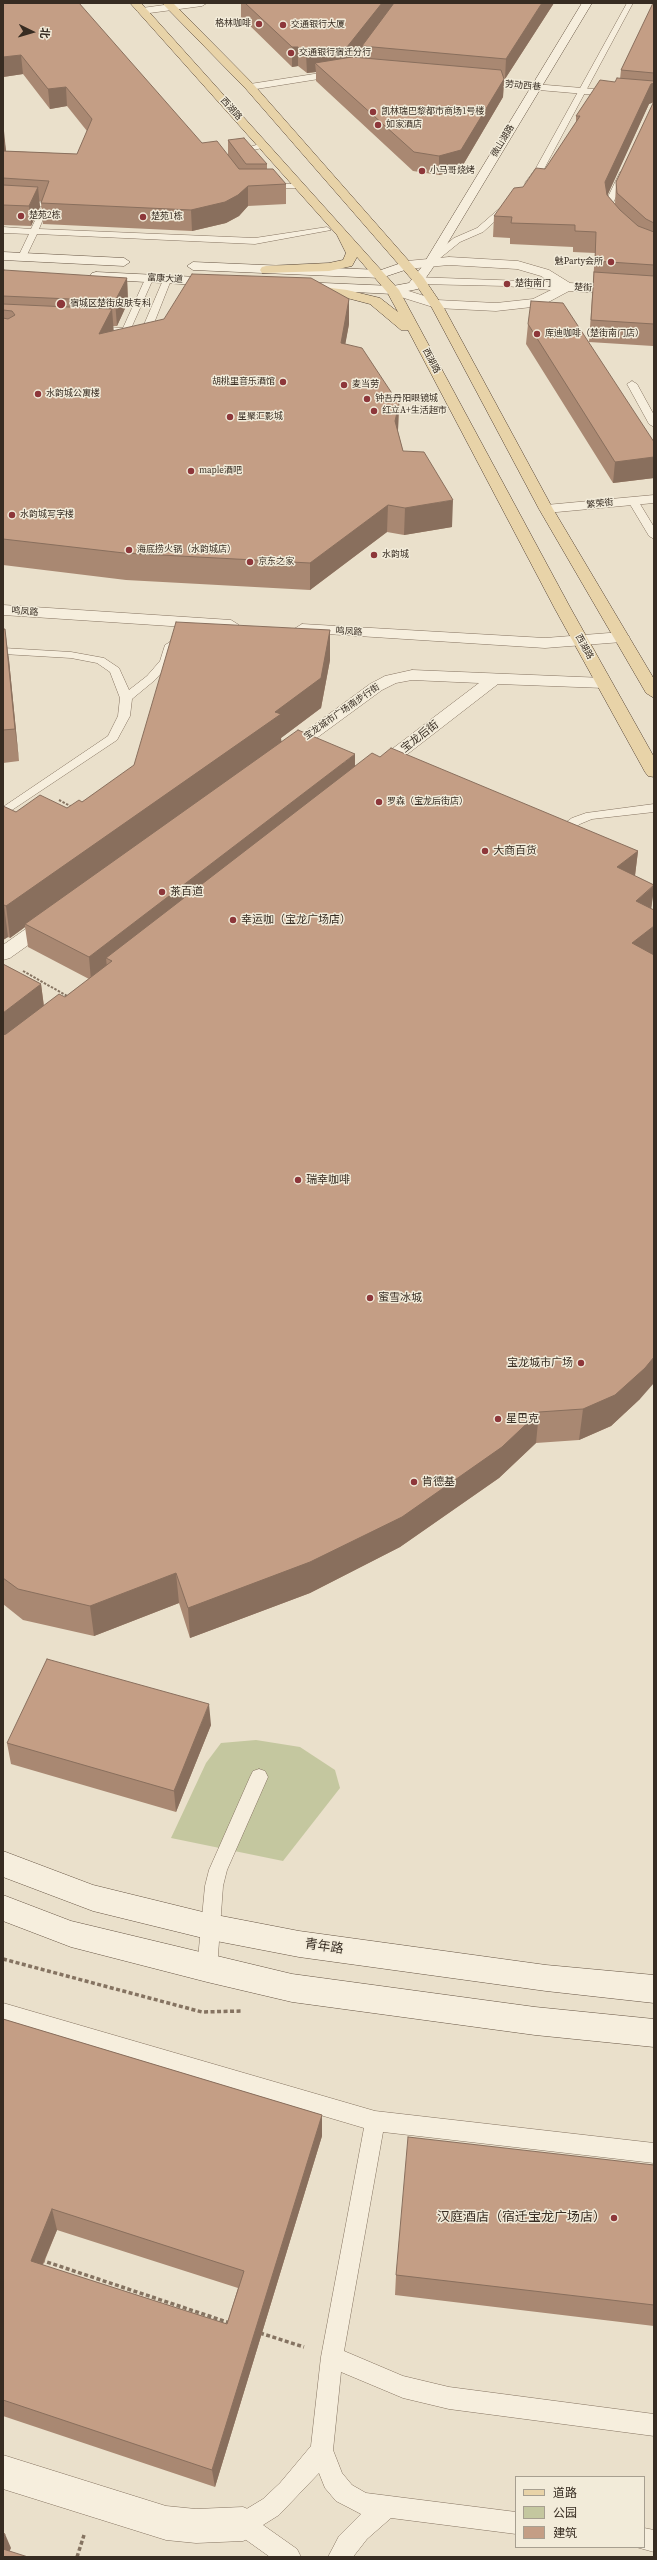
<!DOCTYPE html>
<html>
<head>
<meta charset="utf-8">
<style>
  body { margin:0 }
  #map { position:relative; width:657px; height:2560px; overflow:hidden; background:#eae0cb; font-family:"Source Serif 4","Noto Sans SC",serif }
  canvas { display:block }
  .frame { position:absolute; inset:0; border:4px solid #372c22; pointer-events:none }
  .legend { position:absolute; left:515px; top:2476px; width:130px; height:72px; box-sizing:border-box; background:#f2ebd9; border:1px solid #a79f90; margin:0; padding:5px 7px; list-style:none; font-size:12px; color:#372c22 }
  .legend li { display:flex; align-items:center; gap:8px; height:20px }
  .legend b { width:20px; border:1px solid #a79f90 }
  .north { position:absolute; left:12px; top:12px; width:40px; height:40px; -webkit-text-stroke:3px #f2ebd9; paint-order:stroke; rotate:95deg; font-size:11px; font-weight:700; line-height:16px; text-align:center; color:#372c22 }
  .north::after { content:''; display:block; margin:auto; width:14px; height:18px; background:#372c22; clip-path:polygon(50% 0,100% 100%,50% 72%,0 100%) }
</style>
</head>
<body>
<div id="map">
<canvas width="657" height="2560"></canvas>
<div class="frame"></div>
<ul class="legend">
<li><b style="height:5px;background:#e8d3a8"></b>道路</li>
<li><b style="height:11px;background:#c4c79f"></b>公园</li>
<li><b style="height:11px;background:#c49e85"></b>建筑</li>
</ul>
<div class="north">北</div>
</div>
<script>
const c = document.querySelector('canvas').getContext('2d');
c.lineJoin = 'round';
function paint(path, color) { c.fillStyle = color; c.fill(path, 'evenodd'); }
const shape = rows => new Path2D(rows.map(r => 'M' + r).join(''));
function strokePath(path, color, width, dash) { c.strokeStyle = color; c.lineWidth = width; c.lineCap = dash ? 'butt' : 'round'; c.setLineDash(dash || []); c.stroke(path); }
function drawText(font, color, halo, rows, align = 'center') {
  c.font = font + ' "Source Serif 4","Noto Sans SC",serif'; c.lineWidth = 3; c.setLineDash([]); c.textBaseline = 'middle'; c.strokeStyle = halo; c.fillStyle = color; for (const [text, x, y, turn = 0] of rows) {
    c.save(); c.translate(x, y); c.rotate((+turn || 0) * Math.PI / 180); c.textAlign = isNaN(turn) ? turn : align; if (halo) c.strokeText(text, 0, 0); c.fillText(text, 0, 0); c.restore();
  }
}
const green = shape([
  [256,1740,300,1747,335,1770,340,1788,283,1861,171,1838,206,1763,221,1743]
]);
const pathFar1 = shape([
  [59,800,72,807],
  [23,971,69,997]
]);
const path = shape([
  [3,1959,202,2012,242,2011],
  [41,2260,230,2323],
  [260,2333,304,2347],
  [77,2557,84,2535]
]);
const lane = shape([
  [627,3,633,3,544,169,532,185,526,185,525,183,536,168,627,3],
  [263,143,267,145,266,147,233,155,229,153,263,143],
  [624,170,628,172,613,203,614,214,618,219,614,221,606,215,605,203,620,172,624,170],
  [265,184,301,184,305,186,301,188,262,188,262,184,265,184],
  [3,200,50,202,39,229,255,238,327,227,331,230,255,244,37,234,26,257,22,260,18,257,29,234,3,233,3,227,31,229,42,206,3,204,3,200],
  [507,202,514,204,483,232,460,242,434,263,428,263,428,259,454,238,477,228,507,202],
  [146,277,153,279,129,333,91,331,91,327,94,326,123,328,146,277],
  [167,277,171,280,147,341,139,343,137,341,163,280,167,277],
  [632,381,637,384,654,415,654,427,649,424,627,384,632,381],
  [633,498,637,499,654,527,654,539,649,536,628,501,633,498],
  [170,642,175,645,171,662,155,680,132,699,130,716,117,740,3,816,3,807,108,736,118,716,120,698,110,672,97,663,71,658,3,654,3,648,71,652,104,658,119,668,129,690,147,676,160,661,165,645,170,642],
  [654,804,654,812,592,819,580,824,558,838,554,839,548,835,572,818,586,813,654,804],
  [259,1769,265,1771,268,1777,227,1870,223,1886,217,1969,214,1975,207,1978,200,1975,197,1969,205,1886,209,1870,250,1777,253,1771,259,1769],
  [3,2003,375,2111,654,2143,654,2163,383,2132,344,2351,403,2376,449,2387,654,2414,654,2436,449,2409,403,2398,341,2372,333,2450,342,2473,352,2485,366,2493,516,2512,516,2534,391,2518,367,2539,353,2557,328,2557,339,2536,361,2514,336,2501,325,2488,319,2473,279,2515,263,2525,297,2549,301,2557,270,2557,235,2532,232,2524,235,2516,263,2499,280,2483,311,2446,321,2357,364,2128,3,2021,3,2003],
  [644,2528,654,2530,654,2552,636,2547,644,2547,644,2528]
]);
const street = shape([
  [179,3,207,3,202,6,142,14,137,11,142,8,179,3],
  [346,69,350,70,350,74,250,90,245,87,250,84,346,69],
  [474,79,654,94,654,100,470,84,470,80,474,79],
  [449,257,518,261,549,270,570,283,654,288,654,296,569,291,541,306,496,311,436,308,388,293,387,290,393,286,437,300,496,303,533,299,551,290,506,286,419,284,413,280,415,277,551,282,541,276,517,269,449,265,407,269,401,265,407,261,449,257],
  [654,495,654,503,546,513,539,509,546,505,654,495],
  [3,605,231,620,239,625,231,630,3,615,3,605],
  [302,624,545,638,622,632,630,637,622,642,545,648,296,632,294,629,302,624],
  [412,670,604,678,612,683,604,688,498,684,383,773,377,774,371,773,368,769,371,765,479,683,412,680,396,683,382,690,292,756,280,756,277,752,370,684,385,676,412,670],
  [51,914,58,916,60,920,58,924,10,958,3,960,3,945,44,916,51,914],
  [3,2455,166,2506,196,2509,243,2507,255,2512,260,2524,255,2536,243,2541,196,2543,166,2540,3,2489,3,2455]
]);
const secondary = shape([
  [582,3,592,3,432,269,418,289,393,294,295,289,294,286,295,283,300,282,393,286,409,283,421,268,582,3],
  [3,252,124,258,130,262,124,266,3,260,3,252],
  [407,261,411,262,413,265,411,268,381,278,193,270,187,266,193,262,381,270,407,261],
  [96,272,218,278,224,282,218,286,92,279,90,276,92,273,96,272],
  [3,1851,93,1885,211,1914,299,1931,546,1965,654,1975,654,2003,546,1991,299,1957,211,1940,93,1911,3,1877,3,1851],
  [3,1895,71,1921,292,1974,535,2007,654,2019,654,2047,535,2035,292,2002,207,1982,71,1947,3,1921,3,1895]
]);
const primary = shape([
  [130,3,141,3,399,290,571,609,654,757,654,777,648,776,645,772,555,609,408,330,401,330,370,304,347,298,307,293,301,289,307,285,347,290,380,298,398,312,387,292,357,257,352,266,329,271,262,273,260,270,262,267,266,266,329,263,343,260,346,253,337,235,130,3],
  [162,3,173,3,254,85,423,277,444,308,553,509,654,679,654,698,646,693,539,509,432,308,414,282,246,89,162,3]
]);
const wall = shape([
  [3,3,202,143,228,155,228,140,267,164,267,169,286,184,286,204,248,206,239,216,226,223,192,231,43,224,41,203,42,201,39,201,40,207,31,226,3,225,3,131,6,151,77,154,87,131,67,106,50,109,23,74,3,77],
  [241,3,554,3,505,79,504,79,503,97,460,170,439,175,413,171,316,81,316,72,307,73,298,66,292,67,241,17],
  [362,47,362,58,354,57],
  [654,3,654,351,653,346,589,342,595,253,573,252,573,247,510,244,510,238,493,237,494,216,523,187,545,169,576,123,576,116,615,82,620,79,621,70],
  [654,102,616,182,615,204,607,195,649,104],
  [3,273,127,278,128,302,117,326,113,326,113,331,349,299,349,324,345,344,399,404,398,430,398,432,403,451,452,527,404,535,387,532,310,590,126,580,3,565],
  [528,324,654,457,654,478,613,483,526,344],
  [3,629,9,660,19,761,3,763],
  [330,630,330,660,321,708,281,738,281,741,355,767,380,757,638,851,635,876,654,885,651,909,653,955,640,1399,611,1426,579,1440,536,1443,499,1478,400,1547,310,1593,190,1638,179,1603,94,1636,23,1620,3,1604,3,964,41,984,44,1006,65,997,89,979,28,947,25,927,10,938,8,937,3,940,3,806,16,812,67,808,82,802],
  [211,1725,176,1812,11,1764,7,1743],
  [3,2019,322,2115,322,2136,215,2487,3,2416],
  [57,2230,238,2288,227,2324,43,2265],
  [654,2165,654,2326,395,2295,396,2275]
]);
const shadedWall = shape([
  [382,3,396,3,362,46,362,47,347,67,315,63,316,72,307,73,306,54],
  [542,3,554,3,505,79,506,59],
  [292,47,298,47,298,66,292,67],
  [21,55,23,74,3,77,3,57],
  [504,79,503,97,460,170,439,175,439,156],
  [654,83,654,102,649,104,604,203,605,182,651,84],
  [66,87,67,106,50,109,48,89],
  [4,131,6,151,3,156,3,132],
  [248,186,248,206,239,216,226,223,192,231,191,210],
  [38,187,40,207,31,226,29,206],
  [127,278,128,302,117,326,115,301],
  [349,299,349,324,341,368,341,343],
  [112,309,114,334,99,334],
  [399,404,398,430,394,447,395,421],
  [654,457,654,478,613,483,615,462],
  [453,500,452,527,404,535,405,508],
  [388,505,387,532,310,590,310,563],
  [5,629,9,660,19,761,15,729],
  [330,630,330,660,321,708,281,738,282,745,25,924,25,927,10,938,6,906,275,712],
  [355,754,355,777,112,961,106,958,107,968,91,980,89,957],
  [638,851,634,883,617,867],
  [654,886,654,889,650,917,636,901],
  [4,905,8,937,3,940,3,906],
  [654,926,654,954,628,975,632,943],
  [41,984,45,1016,3,1048,3,1013],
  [654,1357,654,1383,640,1399,611,1426,579,1440,583,1409],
  [539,1412,536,1443,499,1478,400,1547,310,1593,190,1638,188,1608],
  [176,1573,179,1603,94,1636,90,1606],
  [209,1704,211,1725,176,1812,174,1791],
  [322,2115,322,2136,215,2487,212,2470],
  [52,2209,57,2230,36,2280,31,2261],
  [5,2534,11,2548,7,2557,3,2555,3,2540]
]);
const building = shape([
  [3,3,79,3,202,143,217,141,239,169,273,169,286,184,248,186,238,195,225,202,191,210,41,203,49,181,3,178,3,151,77,154,92,119,66,87,48,89,21,55,3,57,3,3],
  [245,3,382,3,347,47,306,54,298,47,292,47,245,3],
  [394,3,542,3,506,59,362,46,394,3],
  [653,3,654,3,654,73,621,70,653,3],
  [352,57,501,70,504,79,461,150,439,156,414,152,315,63,352,57],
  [617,78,654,81,654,83,651,84,605,182,607,195,620,210,638,226,654,232,654,265,595,261,596,232,575,231,575,225,511,223,512,217,494,216,514,188,523,187,536,168,545,169,580,116,576,116,600,80,615,82,617,78],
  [654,101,654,223,646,219,617,193,616,182,654,101],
  [244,138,267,164,246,164,228,140,244,138],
  [3,185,38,187,29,206,3,205,3,185],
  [4,270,127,278,115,301,3,296,3,273,4,270],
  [594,272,654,276,654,324,591,320,594,272],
  [192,274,311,278,349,299,341,343,362,348,399,404,395,421,403,451,424,452,453,500,405,508,388,505,310,563,124,553,3,539,3,318,8,319,15,315,12,311,3,310,3,304,112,309,99,334,164,319,192,274],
  [531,301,563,303,654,442,654,457,615,462,528,324,531,301],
  [176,622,330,630,321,678,275,712,281,714,6,906,4,905,3,906,3,806,16,812,40,795,67,808,79,800,82,802,134,765,176,622],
  [3,629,5,629,15,729,3,730,3,629],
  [298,730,355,754,89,957,25,924,298,730],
  [391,748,638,851,617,867,654,885,636,901,654,910,654,926,632,943,654,955,654,1357,645,1368,615,1395,583,1409,539,1412,502,1447,402,1517,310,1562,188,1608,176,1573,90,1606,18,1589,3,1578,3,1035,6,1034,59,994,65,997,112,961,106,958,372,753,380,757,391,748],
  [3,964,41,984,3,1013,3,964],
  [47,1659,209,1704,174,1791,7,1743,47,1659],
  [3,2019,322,2115,212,2470,3,2400,3,2019],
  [52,2209,244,2271,227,2324,31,2261,52,2209],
  [408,2137,654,2165,654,2305,396,2275,408,2137],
  [3,2533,5,2534,3,2540,3,2533],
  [3,2549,28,2557,3,2557,3,2549]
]);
const markers = [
  [259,24,4,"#8d373a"],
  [283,25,4,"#8d373a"],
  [291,53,4,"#8d373a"],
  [373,112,4,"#8d373a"],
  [378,125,4,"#8d373a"],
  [422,171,4,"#8d373a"],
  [21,216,4,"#8d373a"],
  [143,217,4,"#8d373a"],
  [611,262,4,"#8d373a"],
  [507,284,4,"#8d373a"],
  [61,304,5,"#8d373a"],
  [537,334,4,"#8d373a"],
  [283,382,4,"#8d373a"],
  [344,385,4,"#8d373a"],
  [38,394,4,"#8d373a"],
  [367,399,4,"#8d373a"],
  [374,411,4,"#8d373a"],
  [230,417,4,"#8d373a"],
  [191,471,4,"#8d373a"],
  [12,515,4,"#8d373a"],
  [129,550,4,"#8d373a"],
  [374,555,4,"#8d373a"],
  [250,562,4,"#8d373a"],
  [379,802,4,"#8d373a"],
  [485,851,4,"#8d373a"],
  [162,892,4,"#8d373a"],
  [233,920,4,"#8d373a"],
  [298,1180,4,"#8d373a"],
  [370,1298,4,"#8d373a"],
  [581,1363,4,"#8d373a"],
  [498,1419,4,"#8d373a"],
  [414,1482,4,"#8d373a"],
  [614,2218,4,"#8d373a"]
];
const farPoinames = [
  ["格林咖啡",251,24,"right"],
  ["交通银行大厦",291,25],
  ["交通银行宿迁分行",299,53],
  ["凯林瑞巴黎都市商场1号楼",381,112],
  ["如家酒店",386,125],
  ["小马哥烧烤",430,171],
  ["楚苑2栋",29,216],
  ["楚苑1栋",151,217],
  ["魅Party会所",603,262,"right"],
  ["楚街南门",515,284],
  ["宿城区楚街皮肤专科",70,304],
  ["库迪咖啡（楚街南门店）",545,334],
  ["胡桃里音乐酒馆",275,382,"right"],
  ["麦当劳",352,385],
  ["水韵城公寓楼",46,394],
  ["钟吾丹阳眼镜城",375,399],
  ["红立A+生活超市",382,411],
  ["星聚汇影城",238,417],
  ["maple酒吧",199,471],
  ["水韵城写字楼",20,515],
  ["海底捞火锅（水韵城店）",137,550],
  ["水韵城",382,555],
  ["京东之家",258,562],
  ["罗森（宝龙后街店）",387,802]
];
const farStreetnames = [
  ["劳动西巷",523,86,5],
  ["西湖路",231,109,48],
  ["微山湖路",503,141,-59],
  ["富康大道",165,279,3],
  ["楚街",583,288,3],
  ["西湖路",431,361,62],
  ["繁荣街",600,504,-6],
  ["鸣凤路",25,612,4],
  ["鸣凤路",349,632,3],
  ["西湖路",584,647,61],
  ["宝龙城市广场南步行街",342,712,-35]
];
const streetNames = [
  ["宝龙后街",420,737,-38]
];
const poiNames = [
  ["大商百货",493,851],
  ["茶百道",170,892],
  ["幸运咖（宝龙广场店）",241,920],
  ["瑞幸咖啡",306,1180],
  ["蜜雪冰城",378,1298],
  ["宝龙城市广场",573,1363,"right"],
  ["星巴克",506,1419],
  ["肯德基",422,1482]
];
const nearStreetnames = [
  ["青年路",324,1947,8]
];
const nearPoinames = [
  ["汉庭酒店（宿迁宝龙广场店）",606,2218]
];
paint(green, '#c4c79f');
strokePath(lane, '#857361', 1);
strokePath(street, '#857361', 1);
strokePath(secondary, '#675544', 1);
strokePath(primary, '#544234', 1);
strokePath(pathFar1, '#857361', 2, [2.5, 1.5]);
strokePath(path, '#857361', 3.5, [4, 2.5]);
paint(lane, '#f6eedd');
paint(street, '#f6eedd');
paint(secondary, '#f6eedd');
paint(primary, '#e8d3a8');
paint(wall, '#a98872');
paint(shadedWall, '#896f5d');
paint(building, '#c49e85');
strokePath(building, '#896f5d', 1);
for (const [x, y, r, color] of markers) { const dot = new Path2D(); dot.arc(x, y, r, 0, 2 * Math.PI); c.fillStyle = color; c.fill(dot); strokePath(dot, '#f2ebd9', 1.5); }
drawText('9px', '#372c22', '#f2ebd9', farPoinames, 'left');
drawText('9px', '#372c22', '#f2ebd9', farStreetnames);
drawText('11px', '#372c22', '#f2ebd9', streetNames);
drawText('11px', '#372c22', '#f2ebd9', poiNames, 'left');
drawText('13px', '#372c22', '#f2ebd9', nearStreetnames);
drawText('13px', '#372c22', '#f2ebd9', nearPoinames, 'right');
</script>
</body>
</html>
